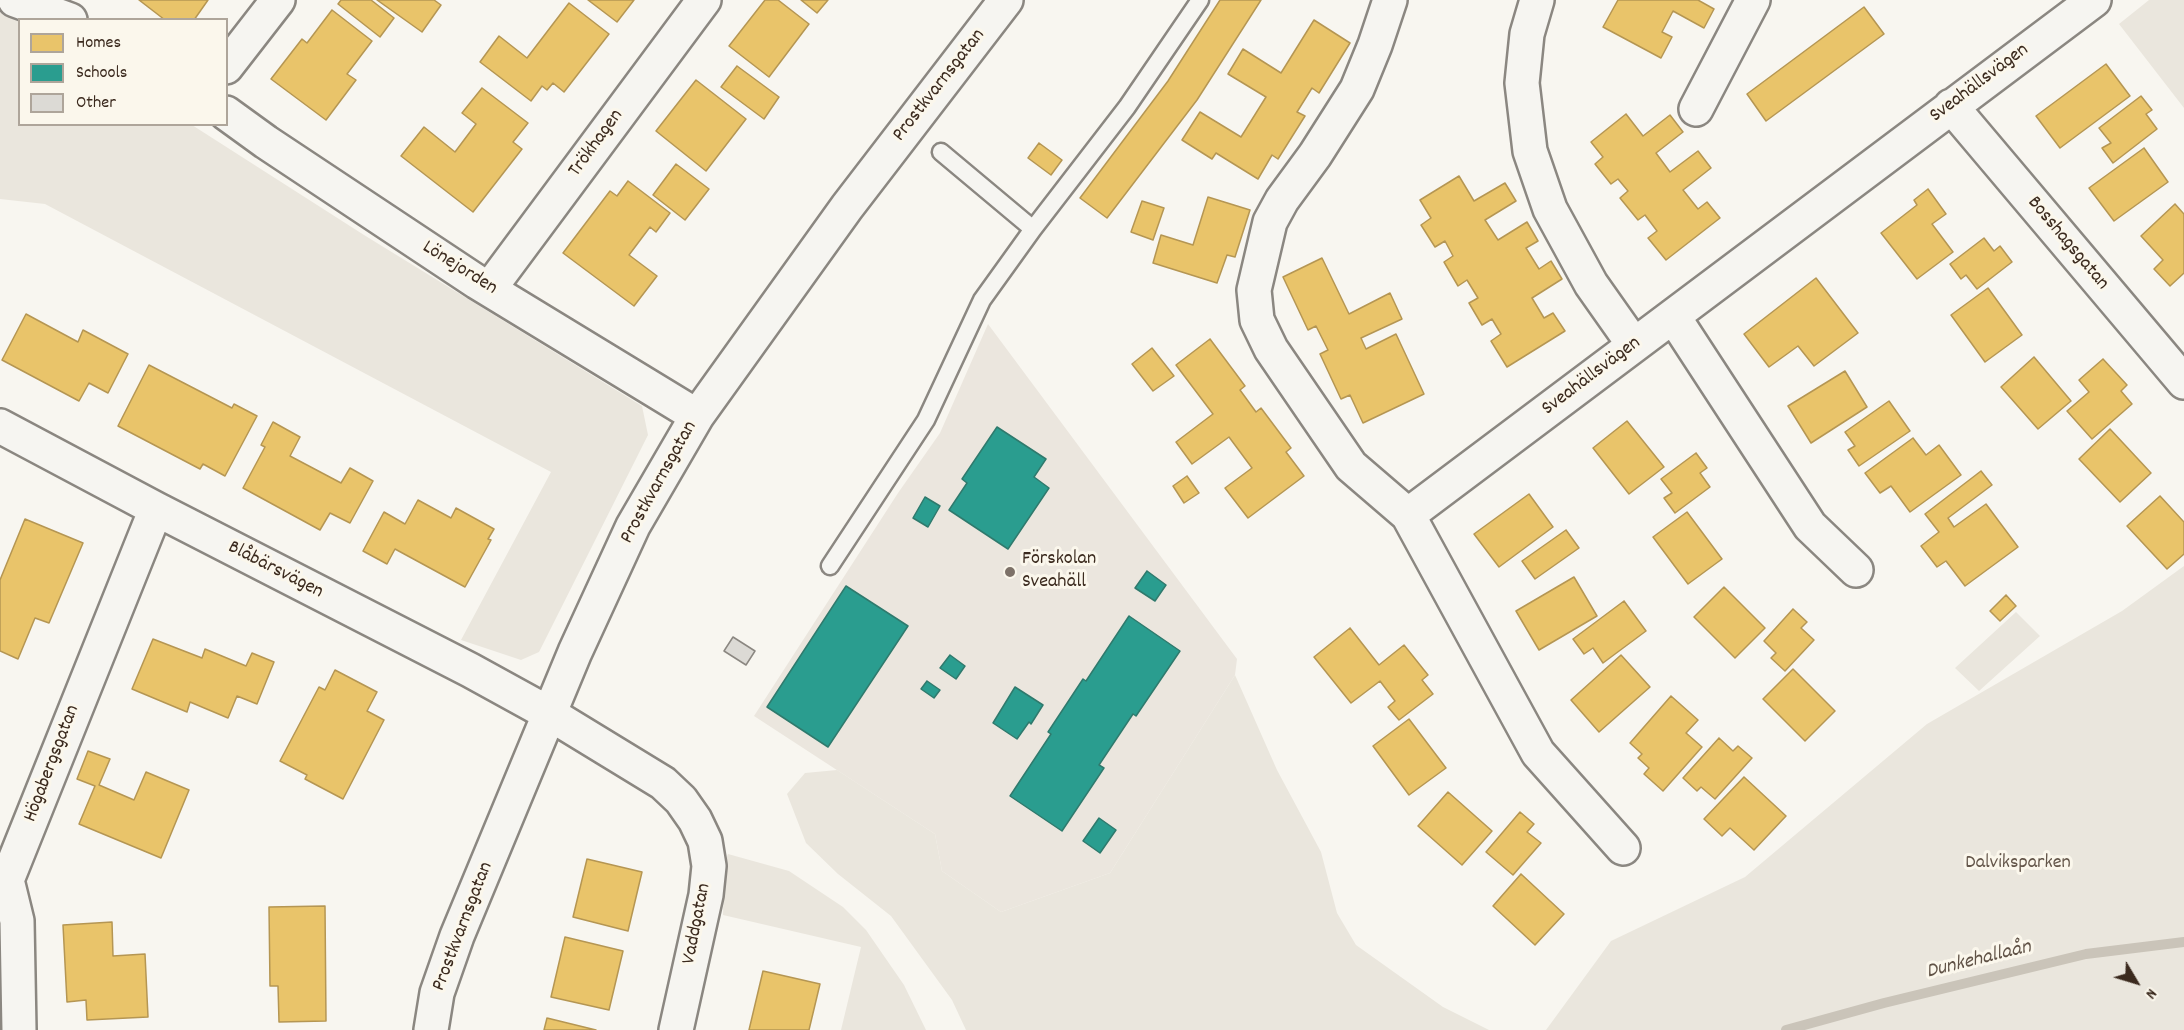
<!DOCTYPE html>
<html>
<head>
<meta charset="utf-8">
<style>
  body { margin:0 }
  #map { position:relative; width:2184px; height:1030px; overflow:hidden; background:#f8f6f0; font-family:Dekko,sans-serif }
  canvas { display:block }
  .legend { position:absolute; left:18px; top:18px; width:210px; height:108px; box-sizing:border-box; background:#fbf7ec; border:2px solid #aea59a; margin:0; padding:8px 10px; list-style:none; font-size:18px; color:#3b2a1e }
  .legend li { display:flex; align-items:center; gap:12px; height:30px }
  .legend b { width:30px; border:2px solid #aea59a }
  .north { position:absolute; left:2106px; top:952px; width:60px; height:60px; -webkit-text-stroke:4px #fbf7ec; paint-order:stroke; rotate:128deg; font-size:16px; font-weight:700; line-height:24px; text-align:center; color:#3b2a1e }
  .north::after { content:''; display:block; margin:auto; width:21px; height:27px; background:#3b2a1e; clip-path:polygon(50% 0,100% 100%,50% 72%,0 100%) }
</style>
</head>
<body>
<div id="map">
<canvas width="2184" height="1030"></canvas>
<ul class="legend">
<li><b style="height:16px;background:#e9c46a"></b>Homes</li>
<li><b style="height:16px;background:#2a9d8f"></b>Schools</li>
<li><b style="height:16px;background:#dcdad5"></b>Other</li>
</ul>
<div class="north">N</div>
</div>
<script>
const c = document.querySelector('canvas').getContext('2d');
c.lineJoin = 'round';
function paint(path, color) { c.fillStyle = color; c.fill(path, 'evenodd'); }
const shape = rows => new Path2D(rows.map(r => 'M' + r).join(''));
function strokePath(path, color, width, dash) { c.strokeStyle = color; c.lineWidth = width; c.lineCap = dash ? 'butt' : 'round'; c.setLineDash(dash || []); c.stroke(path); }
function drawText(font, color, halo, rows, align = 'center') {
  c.font = font + ' Dekko,sans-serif'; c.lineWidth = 6; c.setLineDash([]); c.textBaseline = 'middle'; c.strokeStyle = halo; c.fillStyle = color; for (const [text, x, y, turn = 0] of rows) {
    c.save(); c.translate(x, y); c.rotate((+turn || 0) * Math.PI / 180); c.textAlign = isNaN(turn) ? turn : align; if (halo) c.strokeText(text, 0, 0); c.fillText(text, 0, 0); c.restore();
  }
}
const built = shape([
  [988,324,1237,659,1235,675,1110,873,1001,912,942,871,935,834,754,716,898,493,940,433]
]);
const green = shape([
  [2149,0,2184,0,2184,108,2119,24],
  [0,9,19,20,20,124,192,125,364,235,642,406,648,435,539,652,521,660,461,640,551,472,45,204,0,199],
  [2184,566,2184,1030,1546,1030,1611,941,1745,877,1927,724,2122,611],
  [2016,612,2040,636,1979,691,1955,668],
  [1235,675,1277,770,1321,852,1337,913,1356,945,1443,1007,1489,1030,966,1030,952,1000,891,916,838,874,806,843,787,794,805,773,837,770,935,834,942,871,1001,912,1110,873],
  [728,854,789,871,843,907,866,930,904,985,926,1030,841,1030,861,947,723,915,724,865]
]);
const homes = shape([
  [139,0,208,0,194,20,165,20,139,0],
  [341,0,371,0,394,18,380,37,338,4,341,0],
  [377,0,434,0,441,5,422,32,377,0],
  [588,0,634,0,617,22,588,0],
  [765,0,778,0,809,24,769,77,729,46,765,0],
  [801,0,828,0,817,13,801,0],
  [1220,0,1261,0,1197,100,1107,218,1080,198,1168,81,1220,0],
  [1618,0,1698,0,1714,9,1704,28,1673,11,1662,32,1672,37,1661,58,1603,27,1618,0],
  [569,3,609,34,564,92,553,83,547,90,542,86,531,101,480,62,499,36,527,58,569,3],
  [1864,7,1884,34,1766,121,1747,94,1864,7],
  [332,10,372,41,347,74,356,80,326,120,271,79,302,39,307,43,332,10],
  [1314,20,1350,43,1319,93,1312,88,1297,112,1305,116,1278,159,1272,155,1258,179,1216,153,1212,159,1182,140,1200,112,1241,137,1266,97,1228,74,1243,49,1281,73,1314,20],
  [2106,64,2130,96,2060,148,2036,116,2106,64],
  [737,66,779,97,764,119,721,87,737,66],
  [696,80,746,119,706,171,656,131,696,80],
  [482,88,528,123,513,142,522,149,473,212,401,156,424,127,455,152,476,124,462,113,482,88],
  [2141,96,2152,110,2146,114,2157,129,2113,163,2102,148,2111,143,2099,128,2141,96],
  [1626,114,1643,136,1670,115,1683,132,1656,153,1670,172,1698,151,1711,168,1683,190,1698,209,1707,202,1720,218,1666,260,1648,238,1657,231,1645,215,1638,220,1620,198,1628,191,1618,179,1611,184,1595,164,1603,157,1591,142,1626,114],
  [1039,143,1062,160,1051,175,1028,158,1039,143],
  [2144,148,2168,182,2114,221,2089,188,2144,148],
  [676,164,709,189,685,220,653,195,676,164],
  [1459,176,1474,201,1505,183,1516,201,1485,220,1498,240,1527,222,1538,241,1526,248,1539,269,1551,261,1562,279,1532,298,1544,318,1553,313,1565,331,1507,367,1491,341,1501,334,1492,319,1482,325,1469,303,1478,298,1467,280,1458,286,1444,262,1453,256,1445,241,1435,247,1421,225,1431,218,1420,200,1459,176],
  [628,181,670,213,656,232,650,227,629,255,657,276,634,306,563,253,610,191,617,196,628,181],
  [1928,189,1946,214,1932,224,1953,252,1917,279,1881,233,1917,205,1914,200,1928,189],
  [1208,197,1250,210,1235,257,1227,255,1217,283,1153,263,1161,235,1193,245,1208,197],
  [1142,201,1164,208,1153,240,1131,232,1142,201],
  [2175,204,2184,214,2184,273,2170,286,2154,269,2163,260,2141,236,2175,204],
  [1984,238,1994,251,2000,246,2012,262,1977,289,1966,275,1961,279,1950,264,1984,238],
  [1322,258,1349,314,1390,293,1402,319,1361,338,1366,349,1396,334,1424,394,1363,423,1350,395,1341,399,1320,354,1328,350,1316,326,1308,330,1283,277,1322,258],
  [1816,278,1858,333,1814,366,1798,346,1769,367,1744,334,1816,278],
  [1988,288,2022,335,1985,362,1951,315,1988,288],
  [26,314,78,342,83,330,128,354,108,393,89,383,79,401,2,360,26,314],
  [1210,339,1245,386,1240,390,1256,412,1261,408,1291,448,1286,452,1304,476,1248,518,1225,488,1252,468,1229,437,1192,464,1176,442,1213,414,1176,365,1210,339],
  [1152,348,1174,376,1153,391,1132,364,1152,348],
  [2034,357,2071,401,2038,429,2001,387,2034,357],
  [2103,359,2127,385,2121,391,2132,404,2092,439,2067,411,2089,392,2079,380,2103,359],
  [149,365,232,408,234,404,257,416,225,476,203,464,200,469,118,426,149,365],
  [1845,371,1867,407,1811,443,1788,406,1845,371],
  [1889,401,1910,431,1859,466,1848,450,1855,446,1845,432,1889,401],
  [1627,421,1664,467,1629,494,1593,448,1627,421],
  [273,422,300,437,290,456,341,483,350,468,373,481,350,523,330,513,320,530,243,488,265,447,261,445,273,422],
  [2110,429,2151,473,2120,502,2079,459,2110,429],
  [1913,438,1926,455,1939,445,1961,475,1910,512,1891,486,1880,493,1865,473,1913,438],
  [1696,453,1707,468,1700,473,1710,487,1675,513,1664,498,1672,493,1661,479,1696,453],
  [1981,471,1992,485,1948,518,1954,527,1986,504,2018,547,1965,586,1946,561,1937,567,1921,546,1939,532,1925,514,1981,471],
  [1187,476,1199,493,1184,503,1173,486,1187,476],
  [1529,494,1553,527,1499,567,1474,534,1529,494],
  [2160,496,2184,522,2184,554,2167,569,2127,526,2160,496],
  [418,500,451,518,456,508,494,529,488,539,491,540,465,587,395,549,387,564,363,551,384,512,405,524,418,500],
  [1687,512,1722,559,1688,584,1653,537,1687,512],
  [25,519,83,543,49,623,35,618,18,659,0,651,0,580,25,519],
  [1566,530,1579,548,1535,579,1522,561,1566,530],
  [1574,577,1597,616,1539,650,1516,611,1574,577],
  [1724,587,1765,628,1735,658,1694,617,1724,587],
  [2006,595,2016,606,2000,621,1990,611,2006,595],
  [1624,601,1646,631,1603,663,1593,648,1584,654,1573,639,1624,601],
  [1793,609,1807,622,1801,628,1814,640,1785,671,1771,658,1776,653,1764,641,1793,609],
  [1350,628,1379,665,1404,645,1428,675,1422,680,1433,694,1399,720,1388,707,1395,701,1380,681,1351,703,1314,657,1350,628],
  [153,639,202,658,205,649,246,666,252,653,274,662,257,704,237,696,228,718,190,702,187,712,132,689,153,639],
  [1621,655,1650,687,1599,732,1571,700,1621,655],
  [1793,669,1835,711,1805,741,1763,699,1793,669],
  [335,670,377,692,367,711,384,720,343,799,305,779,307,775,280,761,319,687,325,690,335,670],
  [1671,696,1698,720,1686,733,1702,747,1663,791,1644,774,1649,768,1638,758,1642,754,1630,743,1671,696],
  [1409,719,1446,768,1409,795,1373,746,1409,719],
  [1719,738,1733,751,1738,746,1752,758,1715,799,1701,787,1697,791,1683,778,1719,738],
  [88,751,110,759,99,785,134,800,146,772,189,790,161,858,79,824,95,786,77,779,88,751],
  [1744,777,1786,816,1754,850,1730,828,1722,836,1704,819,1744,777],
  [1448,792,1492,831,1462,865,1418,826,1448,792],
  [1520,812,1534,824,1527,832,1541,843,1513,875,1486,852,1520,812],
  [587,859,642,872,628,931,573,917,587,859],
  [1521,874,1564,914,1535,945,1493,906,1521,874],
  [325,906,326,1021,279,1022,278,986,270,986,269,907,325,906],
  [112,922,113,956,145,954,148,1017,87,1020,86,1000,67,1002,63,925,112,922],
  [565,937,623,951,609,1010,551,997,565,937],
  [763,971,820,984,809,1030,749,1030,763,971],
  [547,1018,596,1030,544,1030,547,1018]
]);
const schools = shape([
  [997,427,1046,459,1034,477,1049,488,1008,549,949,510,967,483,962,479,997,427],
  [925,497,940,506,928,527,913,518,925,497],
  [1147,571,1166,585,1155,601,1135,588,1147,571],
  [846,586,908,626,828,747,767,707,846,586],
  [1129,616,1180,651,1136,716,1133,714,1099,765,1104,768,1062,831,1010,796,1051,734,1048,732,1083,679,1086,681,1129,616],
  [950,655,965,666,956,679,940,668,950,655],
  [927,681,940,690,934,698,921,689,927,681],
  [1015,687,1043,705,1031,724,1029,722,1017,739,993,723,1015,687],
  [1099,818,1116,830,1100,853,1083,841,1099,818]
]);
const stream = shape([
  [1786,1030,1884,1003,2086,954,2184,942]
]);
const building = shape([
  [733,637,755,651,746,665,724,651,733,637]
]);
const service = shape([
  [1033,229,1127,107,1200,0],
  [830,566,926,420,982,300,1033,229,941,152]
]);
const minor = shape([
  [15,0,70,20],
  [1390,0,1375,45,1357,89,1315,155,1282,200,1270,222,1254,290,1257,320,1271,349,1351,466,1408,515],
  [1537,0,1527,34,1522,83,1530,151,1550,209,1591,284,1634,345],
  [226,67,278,0],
  [1951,106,2184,382],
  [1696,109,1753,0],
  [226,113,266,142,477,282,697,416],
  [490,288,704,0],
  [1673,316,1810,526,1856,570],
  [0,426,156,509,470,670,550,714,663,783,681,800,695,820,705,841,709,866,706,895,676,1030],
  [1623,848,1538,753,1408,515,2094,0],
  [19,1030,17,921,7,880,156,509],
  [431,1030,437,993,457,936,575,652,633,526,697,416,847,207,1006,0]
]);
const markers = [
  [1010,572,6,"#7d7168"]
];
const streetNames = [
  ["Sveahällsvägen",1980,84,-37],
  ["Prostkvarnsgatan",940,86,-52],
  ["Trökhagen",597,144,-54],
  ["Bosshagsgatan",2067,244,50],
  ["Lönejorden",459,269,32],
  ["Sveahällsvägen",1592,377,-37],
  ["Prostkvarnsgatan",660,483,-61],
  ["Blåbärsvägen",275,571,27],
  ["Högabergsgatan",53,764,-69],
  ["Vaddgatan",698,924,-79],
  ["Prostkvarnsgatan",464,927,-69]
];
const poiNames = [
  ["Förskolan",1022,560],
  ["Sveahäll",1022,583]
];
const parkNames = [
  ["Dalviksparken",2018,864]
];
const waterNames = [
  ["Dunkehallaån",1979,961,-14]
];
paint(built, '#ebe6de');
paint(green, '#eae6dd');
paint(homes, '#e9c46a');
strokePath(homes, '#b59653', 1.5);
paint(schools, '#2a9d8f');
strokePath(schools, '#2f7a6d', 1.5);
strokePath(stream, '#cac4b9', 10);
paint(building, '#dcdad5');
strokePath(building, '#8b8781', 1.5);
strokePath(service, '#8b8781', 21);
strokePath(minor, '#8b8781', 38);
strokePath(service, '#f6f5f1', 16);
strokePath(minor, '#f6f5f1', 33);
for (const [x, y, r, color] of markers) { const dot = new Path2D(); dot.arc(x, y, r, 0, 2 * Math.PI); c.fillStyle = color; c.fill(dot); strokePath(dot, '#fbf7ec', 2); }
drawText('20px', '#3b2a1e', '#fbf7ec', streetNames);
drawText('20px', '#3b2a1e', '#fbf7ec', poiNames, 'left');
drawText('20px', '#64564a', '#fbf7ec', parkNames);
drawText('italic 21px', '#605246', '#fbf7ec', waterNames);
</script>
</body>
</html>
